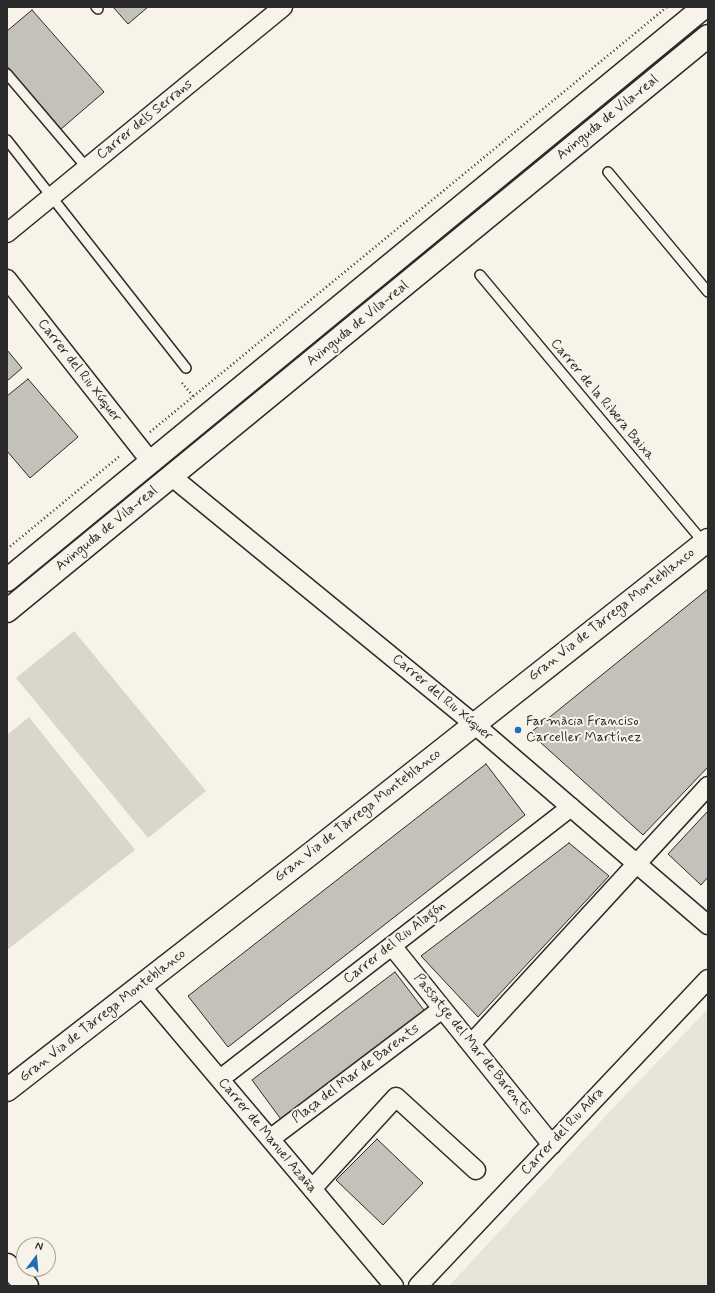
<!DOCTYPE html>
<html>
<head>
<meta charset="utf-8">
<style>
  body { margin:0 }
  #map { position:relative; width:715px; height:1293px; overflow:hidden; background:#f7f3e8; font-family:Mynerve,sans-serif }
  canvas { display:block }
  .frame { position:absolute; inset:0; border:8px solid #2b2b2b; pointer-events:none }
  .north { position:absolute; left:16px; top:1237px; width:40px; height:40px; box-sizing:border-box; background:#f7f3e8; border:1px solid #a5a39c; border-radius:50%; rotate:16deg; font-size:11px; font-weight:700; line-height:16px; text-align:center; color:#2b2b2b }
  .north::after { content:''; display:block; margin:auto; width:14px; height:18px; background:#1f6fb2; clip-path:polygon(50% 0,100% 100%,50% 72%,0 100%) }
</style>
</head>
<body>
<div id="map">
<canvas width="715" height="1293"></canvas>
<div class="frame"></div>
<div class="north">N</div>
</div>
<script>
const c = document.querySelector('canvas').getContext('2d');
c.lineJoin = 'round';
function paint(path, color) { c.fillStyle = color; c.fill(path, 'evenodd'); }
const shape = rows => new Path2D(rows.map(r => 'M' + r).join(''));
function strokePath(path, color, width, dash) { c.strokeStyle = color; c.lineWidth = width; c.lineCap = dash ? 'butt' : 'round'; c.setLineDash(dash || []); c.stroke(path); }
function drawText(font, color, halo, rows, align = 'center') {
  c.font = font + ' Mynerve,sans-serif'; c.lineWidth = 4; c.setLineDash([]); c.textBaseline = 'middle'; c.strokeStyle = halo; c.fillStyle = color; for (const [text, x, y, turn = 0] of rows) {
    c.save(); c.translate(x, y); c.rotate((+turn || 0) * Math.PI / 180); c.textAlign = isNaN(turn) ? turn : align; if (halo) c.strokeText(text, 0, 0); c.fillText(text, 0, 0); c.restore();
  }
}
const built = shape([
  [708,1009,708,1286,449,1286,614,1107]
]);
const green = shape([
  [74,631,206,791,148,838,16,678],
  [29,717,135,850,7,950,7,735]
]);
const building = shape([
  [113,7,148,7,128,24,113,7],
  [32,10,104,92,61,129,7,66,7,31,32,10],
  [7,350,22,368,7,381,7,350],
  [28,379,78,437,30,478,7,451,7,396,28,379],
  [708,589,708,767,643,835,530,733,708,589],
  [486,764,525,815,228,1047,188,996,486,764],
  [708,811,708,877,701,885,668,854,708,811],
  [569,843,609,876,478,1017,421,956,569,843],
  [395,972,427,1014,283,1122,252,1080,395,972],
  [377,1139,423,1183,383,1225,336,1180,377,1139]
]);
const path = shape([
  [182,383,193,396],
  [150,432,667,7],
  [7,549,121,455]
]);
const lane = shape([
  [96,7,98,9],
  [7,74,87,168],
  [7,140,186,368],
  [608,172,708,292],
  [480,275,704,543]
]);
const street = shape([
  [7,233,283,7],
  [7,279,151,462],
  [171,476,474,724,708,925],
  [392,946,552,1145],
  [141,986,394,1286],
  [471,1044,708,786],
  [220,1079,571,807],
  [270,1139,442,1009],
  [312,1189,396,1097,476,1170],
  [418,1286,708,979]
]);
const secondary = shape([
  [7,580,704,7],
  [7,611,708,36],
  [7,1090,313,852,708,540],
  [7,1265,27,1286]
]);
const markers = [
  [518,730,4,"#1f6fb2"]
];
const streetNames = [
  ["Avinguda de Vila-real",608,118,-39],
  ["Carrer dels Serrans",145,120,-39],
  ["Avinguda de Vila-real",358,324,-39],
  ["Carrer del Riu Xúquer",79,371,52],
  ["Carrer de la Ribera Baixa",602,400,50],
  ["Avinguda de Vila-real",107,529,-39],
  ["Gran Via de Tàrrega Monteblanco",612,615,-38],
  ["Carrer del Riu Xúquer",442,698,40],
  ["Gran Via de Tàrrega Monteblanco",358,816,-38],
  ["Carrer del Riu Alagón",395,943,-38],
  ["Gran Via de Tàrrega Monteblanco",103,1016,-38],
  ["Passatge del Mar de Barents",472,1045,51],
  ["Plaça del Mar de Barents",356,1074,-37],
  ["Carrer del Riu Adra",563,1132,-47],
  ["Carrer de Manuel Azaña",267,1136,50]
];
const poiNames = [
  ["Farmàcia Franciso",526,722],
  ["Carceller Martínez",526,738]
];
paint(built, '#e8e4da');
paint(green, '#dad6cc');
paint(building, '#c4c1b9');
strokePath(building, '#2b2b2b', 1);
strokePath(lane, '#2b2b2b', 12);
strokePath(street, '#2b2b2b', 21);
strokePath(secondary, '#2b2b2b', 25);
strokePath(path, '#2b2b2b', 2.5, [1, 3]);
strokePath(lane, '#f7f3e8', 9);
strokePath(street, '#f7f3e8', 18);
strokePath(secondary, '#f7f3e8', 22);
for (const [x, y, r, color] of markers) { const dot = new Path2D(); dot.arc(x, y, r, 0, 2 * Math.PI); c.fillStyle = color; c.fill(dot); strokePath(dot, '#f7f3e8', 1.5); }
drawText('14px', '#2b2b2b', '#f7f3e8', streetNames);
drawText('14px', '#2b2b2b', '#f7f3e8', poiNames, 'left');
</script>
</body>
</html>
